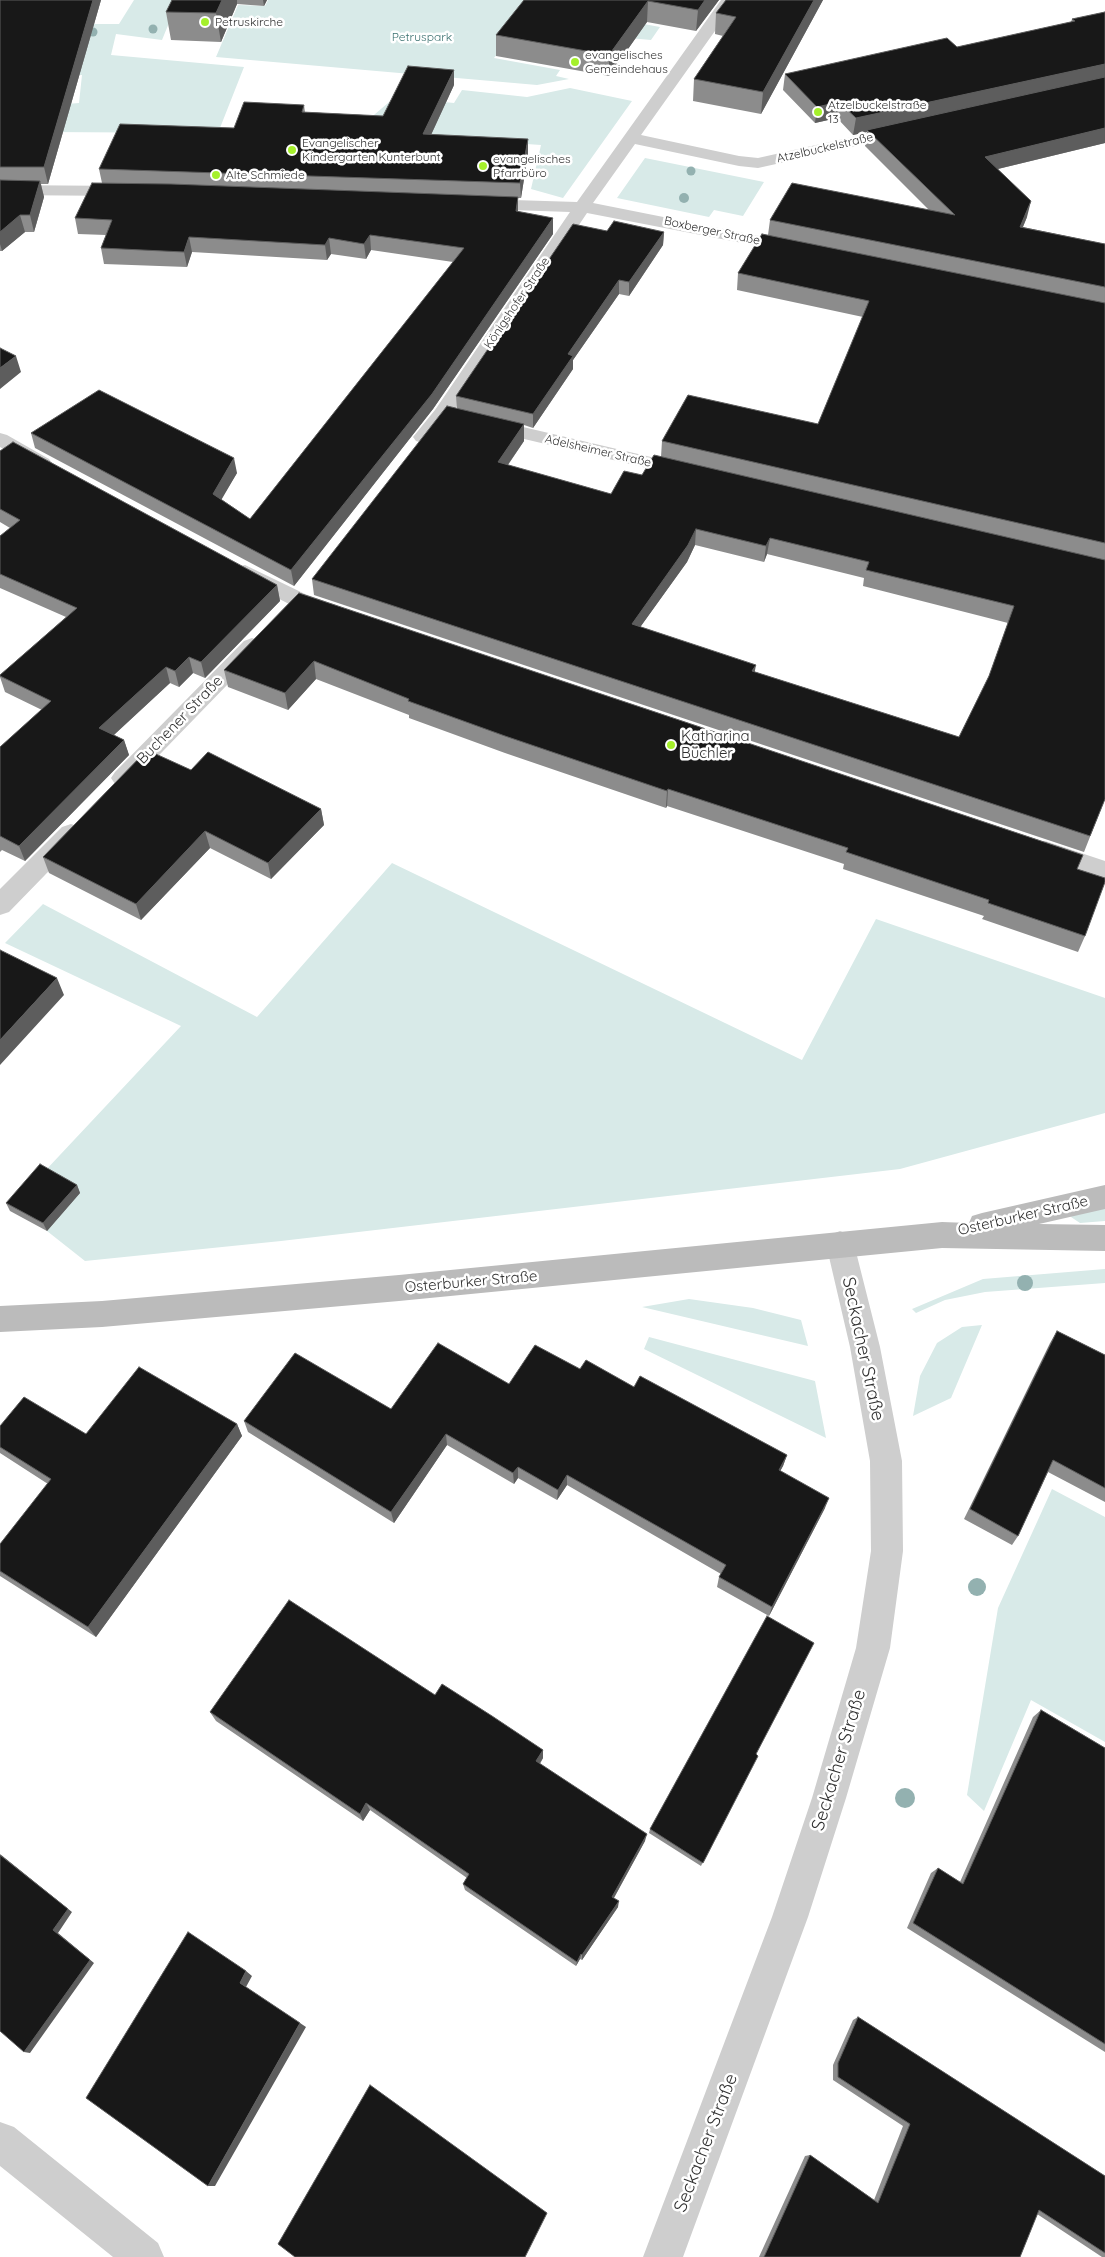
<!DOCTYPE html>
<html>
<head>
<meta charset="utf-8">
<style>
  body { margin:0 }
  canvas { display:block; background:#fff }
</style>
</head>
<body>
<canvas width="1105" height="2257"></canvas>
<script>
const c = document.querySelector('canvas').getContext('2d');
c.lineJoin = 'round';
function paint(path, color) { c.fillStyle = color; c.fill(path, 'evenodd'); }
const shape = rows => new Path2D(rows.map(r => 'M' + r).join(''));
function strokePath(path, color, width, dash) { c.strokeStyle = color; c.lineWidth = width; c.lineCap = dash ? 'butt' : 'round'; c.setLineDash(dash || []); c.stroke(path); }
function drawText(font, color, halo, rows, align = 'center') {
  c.font = font + ' Quicksand,sans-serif'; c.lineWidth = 5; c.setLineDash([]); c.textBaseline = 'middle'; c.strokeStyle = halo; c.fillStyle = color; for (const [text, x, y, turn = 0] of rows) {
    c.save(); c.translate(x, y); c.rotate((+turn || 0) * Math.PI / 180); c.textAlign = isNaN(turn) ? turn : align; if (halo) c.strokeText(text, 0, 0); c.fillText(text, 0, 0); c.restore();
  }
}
const green = shape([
  [134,0,184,0,173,13,162,40,116,34,111,55,244,67,218,133,44,132,54,105,79,103,82,75,51,76,0,24,119,24],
  [268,0,599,0,589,14,660,27,651,40,518,28,494,58,560,70,556,76,569,79,537,85,216,57,238,5,265,6],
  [570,88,632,101,563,198,531,189,541,145,354,132,395,97,454,103,462,90,527,97],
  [645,158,764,182,743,216,714,210,709,217,617,198],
  [392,863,802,1060,876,919,1105,998,1105,1113,900,1169,281,1241,85,1261,47,1231,44,1172,181,1026,5,943,43,904,257,1017],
  [1105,1205,1105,1221,1080,1223,1071,1217,1074,1209],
  [1105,1269,1105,1283,985,1292,945,1300,916,1313,912,1309,983,1279],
  [689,1299,753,1308,801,1320,808,1346,642,1307],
  [982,1325,951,1398,913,1416,920,1376,937,1343,962,1327],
  [649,1337,815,1381,826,1438,644,1349],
  [1052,1489,1105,1517,1105,1742,1031,1700,984,1811,967,1795,998,1608]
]);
const street = shape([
  [721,0,737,0,641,135,739,156,758,158,901,126,907,127,909,131,907,135,758,168,739,166,635,144,593,203,794,243,800,244,803,248,800,252,794,253,587,213,449,418,430,441,423,443,416,441,413,437,435,410,570,212,481,209,475,208,472,204,475,200,481,199,577,202,721,0],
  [0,185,126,186,132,187,135,191,132,195,126,196,0,195,0,185],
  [489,419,685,465,692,467,695,471,692,475,685,477,482,429,479,425,482,421,489,419],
  [0,433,7,435,49,459,52,463,49,467,42,469,35,467,0,447,0,433],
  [245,565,305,594,336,605,339,610,336,615,328,617,289,604,237,577,234,572,237,567,245,565],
  [252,638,260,641,263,646,260,651,131,784,123,787,115,784,111,778,115,772,244,641,252,638],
  [71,824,80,827,83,833,80,839,9,912,0,915,0,889,62,827,71,824],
  [1045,841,1105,861,1105,879,1036,856,1033,850,1036,844,1045,841],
  [840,1231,850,1235,854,1244,880,1347,902,1461,903,1551,890,1648,846,1798,808,1917,683,2257,643,2257,772,1917,812,1798,856,1648,871,1551,870,1461,850,1347,826,1244,830,1235,840,1231],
  [0,2122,14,2127,158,2243,164,2257,113,2257,0,2166,0,2122]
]);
const secondary = shape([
  [1105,1185,1105,1209,1039,1224,1105,1225,1105,1251,942,1248,399,1301,102,1327,0,1332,0,1306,102,1301,399,1275,942,1222,969,1223,972,1216,982,1213,1105,1185]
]);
const trees = [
  [153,29,4.5],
  [93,32,4.5],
  [691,171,4.5],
  [684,198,5],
  [1025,1283,8],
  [977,1587,9],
  [905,1798,10]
];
const wall = shape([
  [0,0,101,0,48,184,41,184,44,197,34,232,25,232,2,251,0,251],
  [172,0,267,0,264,6,237,4,221,42,171,40,166,12],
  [524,0,719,0,696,31,647,22,609,76,496,56,496,35],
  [726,0,823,0,761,114,693,101,694,79,723,36,715,34,716,13],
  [1105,12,1105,143,998,169,1027,217,1023,227,1105,244,1105,799,1084,852,314,595,312,579,457,409,456,396,664,232,663,245,629,296,619,294,573,360,573,369,533,428,524,425,524,441,508,465,611,494,642,475,661,457,662,441,818,424,863,317,737,290,738,273,768,235,770,220,929,210,865,146,867,132,853,135,837,118,815,123,783,90,785,74,957,47,1071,22,1072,19],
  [695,545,764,562,767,554,864,578,863,586,1008,623,989,676,959,737,755,672,640,627,687,562],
  [454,85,431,135,528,154,521,198,518,198,518,212,553,234,433,409,294,586,35,448,31,433,237,473,221,499,250,519,453,262,371,250,366,259,331,254,327,260,192,252,187,267,104,264,101,248,106,235,78,234,75,218,102,183,99,169,234,128,304,105,305,112,383,116],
  [0,451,277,585,280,601,205,678,193,673,179,687,170,683,114,735,124,740,129,755,25,861,2,850,0,852,0,747,42,710,5,692,0,677,0,675,66,617,0,588,0,536,10,528,0,522],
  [299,593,1077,869,1085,936,1078,952,982,919,984,916,843,869,844,864,667,806,666,808,505,753,409,718,409,715,316,679,288,710,228,687,224,670],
  [191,770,321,809,324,825,271,879,210,848,141,920,49,873,43,857],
  [77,1185,80,1193,47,1231,10,1211,6,1203],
  [1057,1331,1105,1355,1105,1502,1048,1472,1018,1536,1012,1545,964,1519,1050,1343],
  [580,1369,634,1387,787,1455,783,1466,780,1471,825,1508,769,1616,717,1587,719,1577,721,1574,567,1485,557,1500,518,1478,514,1484,447,1445,394,1523,248,1432,244,1421,391,1409],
  [237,1424,242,1436,96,1637,0,1576,0,1544,48,1484,0,1453,0,1426,86,1434],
  [435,1695,543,1750,543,1758,540,1764,645,1841,614,1898,618,1907,582,1960,580,1959,576,1966,465,1890,463,1884,467,1878,370,1810,363,1821,216,1721,210,1712],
  [1041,1710,1105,1748,1105,2052,907,1928,931,1873,938,1868,960,1882,1033,1717],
  [756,1755,701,1866,649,1833,650,1829],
  [858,2017,1105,2176,1105,2257,1102,2257,1037,2214,1020,2257,759,2257,805,2156,810,2155,874,2200,903,2126,833,2080,833,2065,853,2020]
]);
const shadedWall = shape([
  [93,0,101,0,48,184,44,167],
  [222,0,237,0,237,4,221,42,216,13],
  [263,0,267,0,264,6],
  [705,0,719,0,696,31,698,10],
  [814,0,823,0,761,114,763,92],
  [648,1,647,22,609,76,609,55],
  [1105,64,1105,79,867,130,867,132,853,135,856,118],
  [454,70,454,85,424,150,423,134],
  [839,102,837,118,815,123,817,107],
  [1105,128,1105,143,981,173,985,157],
  [528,139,528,154,521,198,520,183],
  [40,181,44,197,34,232,30,215],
  [518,197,518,212,516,211],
  [1031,201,1027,217,1016,243,1020,227],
  [20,215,25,232,2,251,0,244,0,232],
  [553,218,553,234,433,409,294,586,291,570],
  [664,232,663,245,629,296,629,282],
  [370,235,371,250,366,259,364,244],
  [189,237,192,252,187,267,184,252],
  [329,238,331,254,327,260,325,245],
  [619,280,619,294,573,360,573,369,533,428,533,414,568,354],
  [16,356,21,372,0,389,0,368],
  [524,424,524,441,498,479,498,462],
  [234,458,237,473,216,509,213,494],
  [696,529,695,545,687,562,631,640,632,624],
  [770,538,767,554,764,562,766,546],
  [277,585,280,601,205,678,201,662],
  [189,657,193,673,179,687,175,671],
  [314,661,316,679,288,710,285,693],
  [756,665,753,681,752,671],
  [166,667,170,683,104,744,99,728],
  [124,740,129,755,25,861,19,846],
  [668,789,667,806,666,808,667,791],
  [321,809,324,825,271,879,268,863],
  [205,831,210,848,141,920,136,904],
  [57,978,64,995,0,1065,0,1040],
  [77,1185,80,1193,47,1231,43,1223],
  [237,1424,242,1436,96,1637,88,1627],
  [446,1434,447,1445,394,1523,391,1512],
  [787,1455,783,1466,775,1481,779,1470],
  [518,1467,518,1478,514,1484,513,1473],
  [567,1475,567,1485,557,1500,558,1490],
  [829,1498,825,1508,769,1616,772,1607],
  [543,1750,543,1758,536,1769,536,1761],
  [366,1803,370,1810,363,1821,360,1814],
  [647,1834,645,1841,611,1903,612,1897],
  [0,1854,72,1912,58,1933,94,1963,30,2053,24,2052,53,1930],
  [619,1901,618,1907,582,1960,582,1955],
  [581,1954,580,1959,576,1966,577,1962],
  [246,1971,252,1976,246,1987,240,1983],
  [300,2023,306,2027,215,2186,208,2186]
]);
const building = shape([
  [0,0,93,0,44,167,0,167,0,0],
  [172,0,222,0,216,13,166,12,172,0],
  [524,0,705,0,698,10,648,1,609,55,496,35,524,0],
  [726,0,814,0,763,92,694,79,736,17,716,13,726,0],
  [1105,12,1105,64,856,118,839,102,817,107,785,74,947,38,957,47,1075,21,1072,19,1105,12],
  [408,66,454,70,423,134,528,139,520,183,99,169,120,124,234,128,244,102,304,105,302,112,383,116,408,66],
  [1105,77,1105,128,985,157,1031,201,1020,227,1105,244,1105,287,770,220,792,183,955,215,867,130,1105,77],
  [0,180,40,181,30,215,20,215,0,232,0,180],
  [92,183,171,184,518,197,516,211,553,218,432,394,291,570,31,433,99,390,234,458,213,494,250,519,464,248,370,235,364,244,329,238,325,245,189,237,184,252,101,248,112,220,75,218,92,183],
  [614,221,664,232,629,282,619,280,568,354,573,356,533,414,456,396,573,224,607,231,614,221],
  [762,234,1105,303,1105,543,662,441,688,395,818,424,869,301,738,273,762,234],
  [0,348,16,356,0,368,0,348],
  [447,406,524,424,498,462,611,494,624,471,642,475,654,455,1105,560,1105,799,1090,836,312,579,447,406],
  [696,529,766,546,770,538,869,562,866,570,1014,606,989,676,959,737,752,671,756,665,632,624,688,545,696,529],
  [13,442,277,585,201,662,189,657,175,671,166,667,99,728,124,740,19,846,0,836,0,747,51,701,0,676,0,675,77,608,0,574,0,536,20,520,0,509,0,451,13,442],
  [299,593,1083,855,1077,869,1105,878,1105,882,1085,936,988,903,989,900,846,852,848,848,668,789,667,791,505,736,408,701,409,699,314,661,285,693,224,670,299,593],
  [147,750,191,770,208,752,321,809,268,863,205,831,136,904,43,857,147,750],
  [0,950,57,978,0,1040,0,950],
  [40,1164,77,1185,43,1223,6,1203,40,1164],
  [1057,1331,1105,1355,1105,1488,1053,1460,1018,1536,970,1509,1057,1331],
  [438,1343,509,1384,535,1345,580,1369,586,1360,634,1387,640,1376,787,1455,779,1470,829,1498,772,1607,719,1577,726,1565,567,1475,558,1490,518,1467,513,1473,446,1434,391,1512,244,1421,295,1353,391,1409,438,1343],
  [139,1367,237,1424,88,1627,0,1571,0,1544,51,1479,0,1447,0,1426,24,1397,86,1434,139,1367],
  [289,1600,435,1695,442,1684,492,1716,543,1750,536,1761,647,1834,612,1897,619,1901,582,1955,581,1954,577,1962,463,1884,469,1874,366,1803,360,1814,210,1712,289,1600],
  [767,1616,814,1643,756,1754,758,1756,703,1863,650,1829,767,1616],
  [1041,1710,1105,1748,1105,2044,913,1923,938,1868,963,1884,1041,1710],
  [0,1855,68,1909,53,1930,90,1960,24,2052,0,2031,0,1855],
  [188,1932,246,1971,240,1983,300,2023,208,2186,86,2098,188,1932],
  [858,2017,1105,2176,1105,2253,1039,2210,1020,2257,764,2257,810,2155,878,2203,910,2124,838,2077,838,2063,858,2017],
  [370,2085,547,2213,525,2257,295,2257,278,2244,370,2085]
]);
const markers = [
  [205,22,5,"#a5f02b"],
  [575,62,5,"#a5f02b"],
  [818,112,5,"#a5f02b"],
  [292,150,5,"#a5f02b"],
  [483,166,5,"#a5f02b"],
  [216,175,5,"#a5f02b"],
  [671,745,5,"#a5f02b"]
];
const farPoinames = [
  ["Petruskirche",215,22],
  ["evangelisches",585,55],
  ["Gemeindehaus",585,69],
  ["Atzelbuckelstraße",828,105],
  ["13",828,119],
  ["Evangelischer",302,143],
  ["Kindergarten Kunterbunt",302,157],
  ["evangelisches",493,159],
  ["Pfarrbüro",493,173],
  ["Alte Schmiede",226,175]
];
const farParknames = [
  ["Petruspark",422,37]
];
const farStreetnames = [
  ["Atzelbuckelstraße",825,148,-13],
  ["Boxberger Straße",712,231,12],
  ["Königshofer Straße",517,303,-56],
  ["Adelsheimer Straße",598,451,13]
];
const streetNames = [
  ["Buchener Straße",180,720,-46],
  ["Osterburker Straße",1023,1216,-13],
  ["Osterburker Straße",471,1282,-5]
];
const poiNames = [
  ["Katharina",681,736],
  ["Büchler",681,753]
];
const nearStreetnames = [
  ["Seckacher Straße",863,1349,78],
  ["Seckacher Straße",839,1760,-73],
  ["Seckacher Straße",706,2143,-69]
];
paint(green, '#d8eae8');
paint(street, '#cecece');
paint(secondary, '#bbb');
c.fillStyle = '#93b1b0';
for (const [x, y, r] of trees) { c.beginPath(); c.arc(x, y, r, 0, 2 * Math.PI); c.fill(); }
paint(wall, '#8c8c8c');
paint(shadedWall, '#5d5d5d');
paint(building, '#181818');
strokePath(building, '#5d5d5d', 1);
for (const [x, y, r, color] of markers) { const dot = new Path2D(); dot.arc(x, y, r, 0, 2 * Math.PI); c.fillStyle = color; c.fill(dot); strokePath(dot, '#fff', 2); }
drawText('12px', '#313131', '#fff', farPoinames, 'left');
drawText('12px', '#3b7170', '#fff', farParknames);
drawText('12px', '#313131', '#fff', farStreetnames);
drawText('15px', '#313131', '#fff', streetNames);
drawText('15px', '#313131', '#fff', poiNames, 'left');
drawText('18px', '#313131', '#fff', nearStreetnames);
</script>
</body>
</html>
